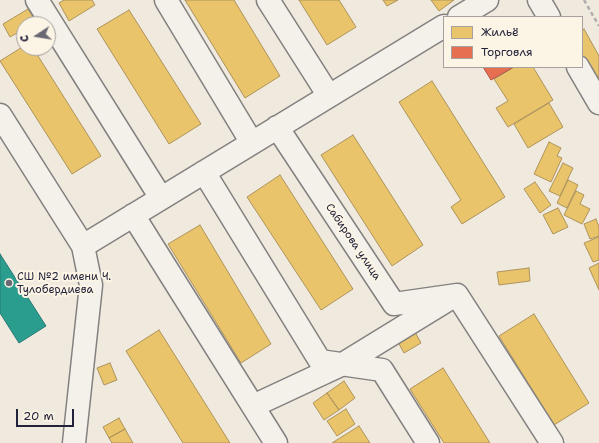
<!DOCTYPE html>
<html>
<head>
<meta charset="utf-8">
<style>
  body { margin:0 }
  #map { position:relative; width:599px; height:443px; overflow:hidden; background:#f0e9dd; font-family:"Shantell Sans",sans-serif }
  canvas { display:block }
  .legend { position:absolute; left:443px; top:16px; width:140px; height:52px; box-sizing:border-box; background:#fcf5e5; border:1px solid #a5a1a1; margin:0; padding:5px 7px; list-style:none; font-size:12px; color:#22223b }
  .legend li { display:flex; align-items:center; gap:8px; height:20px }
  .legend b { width:20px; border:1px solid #a5a1a1 }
  .north { position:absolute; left:16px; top:16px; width:40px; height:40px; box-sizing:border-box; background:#fcf5e5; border:1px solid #a5a1a1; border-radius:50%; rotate:258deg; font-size:11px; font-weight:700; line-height:16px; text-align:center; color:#22223b }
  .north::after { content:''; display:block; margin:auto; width:14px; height:18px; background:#6a6874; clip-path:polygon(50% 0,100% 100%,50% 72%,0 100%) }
  .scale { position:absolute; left:16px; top:409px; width:58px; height:18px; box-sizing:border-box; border:2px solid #22223b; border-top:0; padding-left:5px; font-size:12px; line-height:14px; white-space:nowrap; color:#22223b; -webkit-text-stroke:3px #fcf5e5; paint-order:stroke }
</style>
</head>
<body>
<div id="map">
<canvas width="599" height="443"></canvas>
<ul class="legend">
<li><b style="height:11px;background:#e9c46a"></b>Жильё</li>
<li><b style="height:11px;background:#e76f51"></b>Торговля</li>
</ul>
<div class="north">С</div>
<div class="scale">20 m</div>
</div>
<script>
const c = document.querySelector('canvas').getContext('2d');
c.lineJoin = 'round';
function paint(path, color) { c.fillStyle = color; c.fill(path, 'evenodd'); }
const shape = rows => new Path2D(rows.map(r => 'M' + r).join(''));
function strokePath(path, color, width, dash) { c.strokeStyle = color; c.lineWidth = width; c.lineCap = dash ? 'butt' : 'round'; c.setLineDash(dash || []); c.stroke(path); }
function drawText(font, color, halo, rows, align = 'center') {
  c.font = font + ' "Shantell Sans",sans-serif'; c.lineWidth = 4; c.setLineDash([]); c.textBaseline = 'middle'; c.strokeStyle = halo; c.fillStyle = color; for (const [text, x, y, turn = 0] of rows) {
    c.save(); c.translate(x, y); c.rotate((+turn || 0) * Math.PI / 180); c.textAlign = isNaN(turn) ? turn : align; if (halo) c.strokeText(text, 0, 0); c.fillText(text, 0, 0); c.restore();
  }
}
const homes = shape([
  [64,0,92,0,95,5,69,21,59,3,64,0],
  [185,0,234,0,280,76,245,98,185,0],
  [299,0,339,0,356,27,327,45,299,0],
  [383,0,398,0,387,6,383,0],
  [431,0,454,0,439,11,431,0],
  [28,9,36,22,32,24,24,24,24,29,10,37,3,24,28,9],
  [129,10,201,124,169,144,97,29,129,10],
  [584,29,599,56,599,93,582,63,582,31,584,29],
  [24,46,24,48,33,48,101,156,72,174,0,61,24,46],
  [514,67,533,67,553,100,508,127,496,108,508,101,494,79,514,67],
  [432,81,505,197,462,224,451,207,461,200,399,102,432,81],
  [549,103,563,127,528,148,514,124,549,103],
  [353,135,423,245,392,266,321,155,353,135],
  [549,142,561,148,557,156,562,158,551,182,534,174,549,142],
  [563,163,573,168,560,196,549,191,563,163],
  [280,175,353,289,321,310,247,197,280,175],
  [568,180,578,185,567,208,557,203,568,180],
  [535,182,551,205,540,213,524,189,535,182],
  [576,191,584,195,580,204,590,209,582,224,564,215,576,191],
  [558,208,568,227,553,234,543,215,558,208],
  [596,219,599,227,599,236,590,239,584,224,596,219],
  [200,225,271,344,241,363,168,244,200,225],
  [599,237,599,260,593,262,584,243,599,237],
  [599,263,599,290,589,268,599,263],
  [529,268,530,281,499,285,497,272,529,268],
  [534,314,589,403,554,425,499,336,534,314],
  [159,330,230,443,183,443,126,351,159,330],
  [415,332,421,343,404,353,398,342,415,332],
  [110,363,117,380,104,385,97,368,110,363],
  [443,368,490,443,444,443,410,389,443,368],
  [344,381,355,398,339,410,327,393,344,381],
  [327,393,339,410,324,420,313,403,327,393],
  [346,409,355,424,337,436,327,421,346,409],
  [119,418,125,429,109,438,103,427,119,418],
  [359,426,370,443,332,443,359,426],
  [125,429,133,443,112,443,109,438,125,429]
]);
const shops = shape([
  [483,67,514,67,491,80,483,67]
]);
const schools = shape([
  [0,254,46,326,19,343,0,313,0,254]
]);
const path = shape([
  [584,0,599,26]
]);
const minor = shape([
  [37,0,161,198],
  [166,0,252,143],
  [268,0,329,96],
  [539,0,549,17],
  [459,17,487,0],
  [578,67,599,103],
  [0,115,83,246,91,285,74,443],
  [277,127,394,304,457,295,552,443],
  [204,172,320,361,382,370,428,443],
  [133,215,276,443],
  [83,246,444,26],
  [253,406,343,364,449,299]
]);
const markers = [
  [9,283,4,"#6a6874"]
];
const streetNames = [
  ["Сабирова улица",353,242,56]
];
const poiNames = [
  ["СШ №2 имени Ч.",17,277],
  ["Тулобердиева",17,290]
];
paint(homes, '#e9c46a');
strokePath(homes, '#ad935c', 1);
paint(shops, '#e76f51');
strokePath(shops, '#ac584a', 1);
paint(schools, '#2a9d8f');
strokePath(schools, '#287876', 1);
strokePath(minor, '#838080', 25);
strokePath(path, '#afadab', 2.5, [4, 3]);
strokePath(minor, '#f4f1ea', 22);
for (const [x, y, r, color] of markers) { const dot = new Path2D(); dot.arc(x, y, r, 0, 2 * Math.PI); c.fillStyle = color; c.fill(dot); strokePath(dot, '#fcf5e5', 1.5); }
drawText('11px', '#22223b', '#fcf5e5', streetNames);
drawText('11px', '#22223b', '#fcf5e5', poiNames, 'left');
</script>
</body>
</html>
